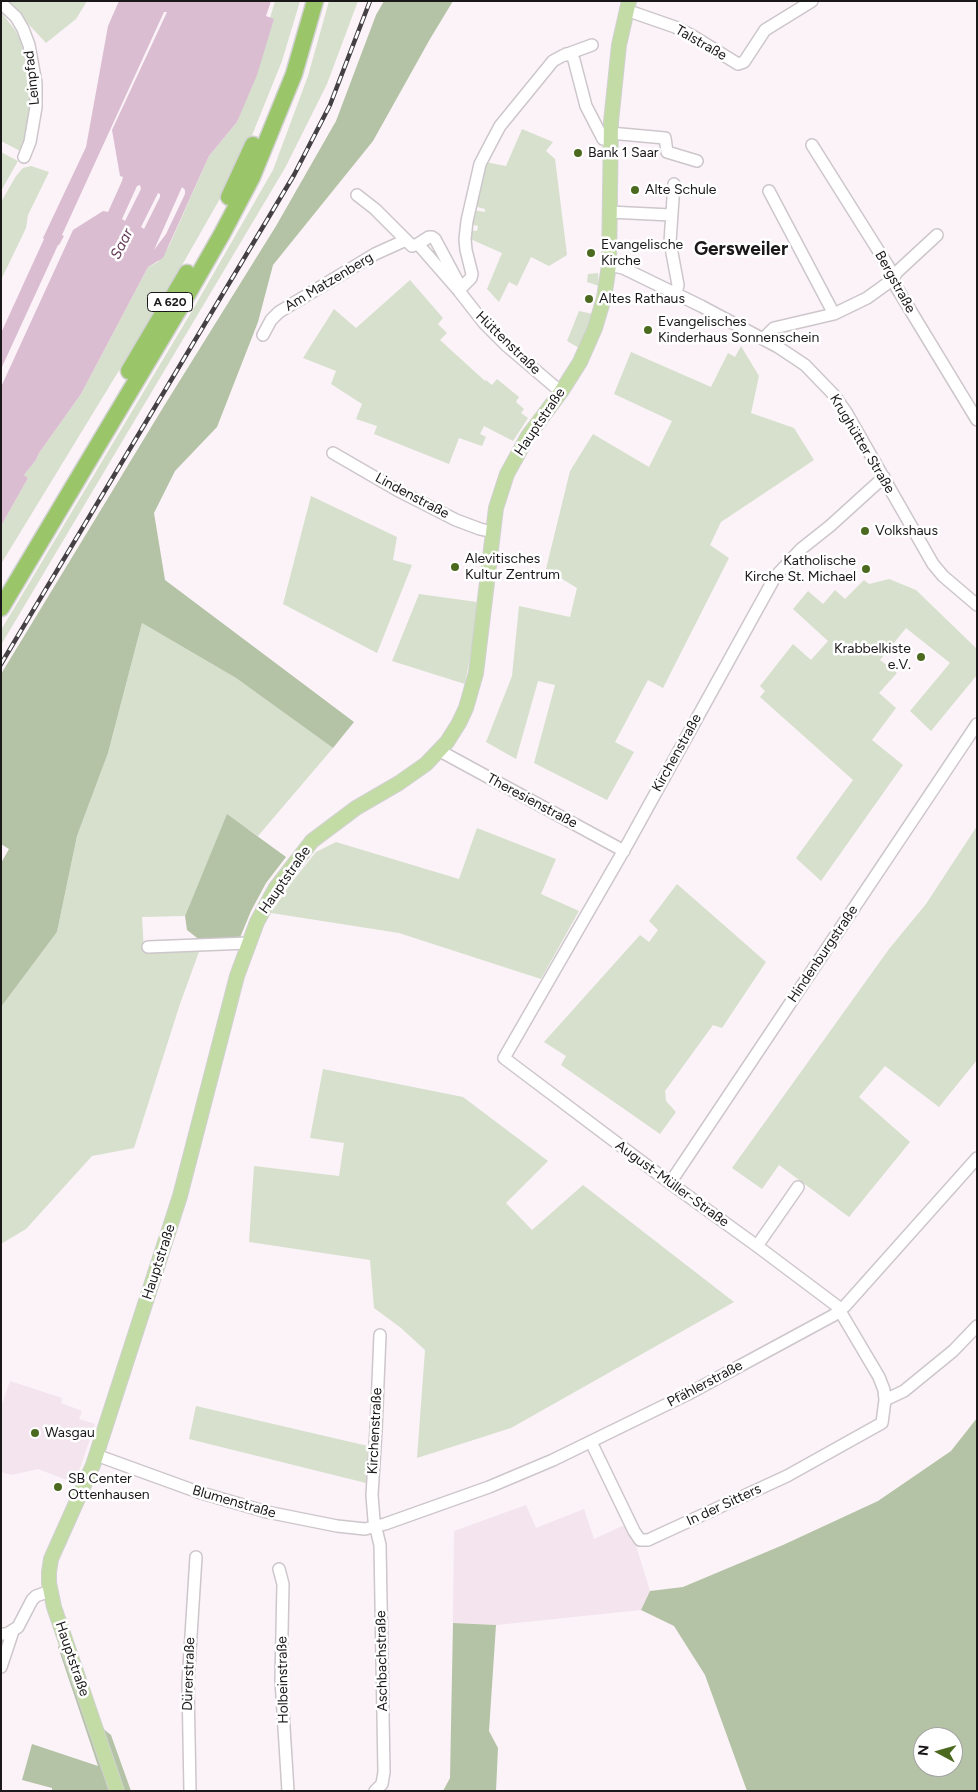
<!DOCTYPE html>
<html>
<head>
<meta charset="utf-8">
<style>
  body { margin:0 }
  #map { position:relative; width:978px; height:1792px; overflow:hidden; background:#fbf3f8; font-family:Figtree,sans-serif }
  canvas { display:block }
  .frame { position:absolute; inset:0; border:2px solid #1b181a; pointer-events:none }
  .north { position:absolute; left:913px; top:1727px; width:50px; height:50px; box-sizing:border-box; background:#fff; border:1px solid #a4a3a3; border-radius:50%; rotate:276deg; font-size:14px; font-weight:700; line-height:20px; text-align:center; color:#1b181a }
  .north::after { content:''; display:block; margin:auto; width:18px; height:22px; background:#4c6a1f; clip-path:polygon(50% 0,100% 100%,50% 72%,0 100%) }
</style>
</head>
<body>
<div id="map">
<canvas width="978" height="1792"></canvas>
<div class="frame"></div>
<div class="north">N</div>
</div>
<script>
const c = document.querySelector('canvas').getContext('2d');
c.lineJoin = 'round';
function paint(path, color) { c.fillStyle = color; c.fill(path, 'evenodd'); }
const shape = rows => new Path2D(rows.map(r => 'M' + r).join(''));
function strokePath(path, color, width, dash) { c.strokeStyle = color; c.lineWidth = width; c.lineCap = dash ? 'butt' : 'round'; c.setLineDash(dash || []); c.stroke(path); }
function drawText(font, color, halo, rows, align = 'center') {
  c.font = font + ' Figtree,sans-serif'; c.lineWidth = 5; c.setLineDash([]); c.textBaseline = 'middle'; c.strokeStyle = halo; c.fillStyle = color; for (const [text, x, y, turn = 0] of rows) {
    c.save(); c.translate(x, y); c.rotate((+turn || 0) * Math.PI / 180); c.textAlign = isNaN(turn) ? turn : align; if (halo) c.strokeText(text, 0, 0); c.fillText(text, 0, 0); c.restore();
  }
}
const built = shape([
  [10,1381,62,1398,61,1403,82,1411,79,1419,95,1424,75,1483,38,1469,11,1475,1,1472,1,1407],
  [526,1505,536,1528,584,1509,594,1539,629,1523,650,1591,641,1610,496,1625,453,1623,454,1531]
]);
const green = shape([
  [7,1,87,1,76,19,46,43],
  [275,1,300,1,282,61,242,160,165,295,1,564,1,526,28,478,24,475,36,460,39,453,81,394,148,267,158,262,169,246,209,156,237,122,274,19,270,18],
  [329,1,358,1,327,84,285,168,1,645,1,630,192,311,273,170,308,76],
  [1,12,15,30,21,41,28,76,30,119,22,152,1,141],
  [522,129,553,142,546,151,555,159,567,255,549,266,531,257,517,286,509,282,499,302,487,289,502,253,468,238,469,230,477,231,478,226,470,224,473,210,485,212,485,209,474,206,485,162,506,166],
  [1,152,18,161,1,191],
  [31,166,49,172,28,215,26,228,1,280,1,202,16,176,23,168],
  [598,273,599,286,587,282,588,274],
  [410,280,443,318,438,324,447,333,440,340,485,381,486,380,492,385,497,379,519,397,516,402,524,409,521,413,528,418,513,441,484,426,480,434,486,437,482,446,459,438,449,464,374,434,377,426,356,419,362,404,331,384,336,371,303,358,334,309,356,328],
  [579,311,593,314,579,348,567,341],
  [741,346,759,376,751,413,794,428,814,460,721,522,710,545,729,558,663,688,648,680,615,742,634,752,607,800,534,763,555,685,538,681,516,759,486,742,512,676,519,606,570,617,577,588,546,569,570,471,593,434,649,467,672,421,614,394,631,352,711,387,728,353,735,357],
  [311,496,397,537,393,560,412,565,377,653,283,604],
  [889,579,916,590,977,649,977,675,931,731,910,711,950,663,906,628,880,660,897,673,879,693,896,708,872,740,903,765,821,881,796,858,853,780,760,697,765,691,760,686,793,644,811,660,828,641,793,609,808,591,823,604,835,590,845,599,864,580,869,584],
  [419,594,477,602,472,647,465,684,392,661],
  [142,623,236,678,333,748,258,836,227,815,185,916,142,917,144,951,200,949,180,1004,134,1148,92,1156,26,1229,1,1244,1,1007,57,932,77,836,108,753],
  [977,826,977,1060,939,1107,885,1066,859,1097,910,1142,849,1217,779,1165,762,1189,732,1168,889,949,926,904],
  [477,828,556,859,541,894,579,911,541,979,399,933,271,913,291,883,316,852,336,842,459,879],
  [677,884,766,962,722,1028,713,1025,665,1091,666,1101,676,1112,660,1134,561,1065,566,1056,544,1042,640,935,649,942,658,930,649,921],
  [323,1069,463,1097,548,1161,506,1203,532,1230,583,1185,734,1302,511,1428,417,1458,425,1350,401,1328,374,1308,370,1260,249,1242,254,1166,339,1176,344,1143,310,1138],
  [196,1406,368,1446,366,1483,189,1439]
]);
const forest = shape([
  [384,1,453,1,430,39,373,141,273,265,258,322,217,427,175,471,154,513,165,580,354,722,333,748,236,678,142,623,108,753,77,836,57,932,1,1007,1,863,9,849,1,844,1,674,164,406,276,226,336,121,376,15],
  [227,814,286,857,266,883,251,911,239,940,201,941,187,930,185,916],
  [977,1418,977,1791,747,1791,705,1675,674,1626,641,1610,650,1591,683,1587,783,1545,878,1501,951,1451],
  [923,1737,953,1737,953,1767,923,1767],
  [453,1623,496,1625,489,1731,498,1748,496,1791,443,1791,450,1778],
  [61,1644,111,1791,52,1791,52,1788,22,1780,32,1744,98,1766,58,1647],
  [101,1727,111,1735,131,1791,123,1791]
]);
const water = shape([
  [119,1,271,1,266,16,274,19,257,75,237,122,209,156,163,258,148,267,81,394,39,453,36,460,24,475,28,478,1,526,1,387,73,230,103,211,108,212,122,181,123,177,120,176,112,130,167,12,164,12,62,235,64,236,59,245,58,245,1,369,1,333,44,239,43,238,86,147,108,26],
  [140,185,141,189,125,221,122,219,137,186],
  [182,187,185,190,185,194,166,234,154,250],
  [158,193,160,194,160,197,144,229,141,227]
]);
const minor = shape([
  [1,3,16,17,23,29,29,45,36,83,36,107,30,142,24,157],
  [626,10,675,27,691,35,738,64,744,62,765,30,812,1],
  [566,54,572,56,574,60,586,106,603,139,610,140],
  [610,133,665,138,667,152,697,161],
  [812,145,888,266,892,274,892,280,977,420],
  [674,184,670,242,678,285,676,294],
  [769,191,834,314],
  [357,195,375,209,412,246,418,244,459,291,484,323,507,346,561,392],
  [609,212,671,215],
  [418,244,429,237,432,237,435,239,458,282],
  [609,265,623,268,701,306,778,347,805,365,834,395,846,412,933,564,943,576,977,605],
  [461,288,471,278,472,274,466,250,465,239,467,221,480,164,492,141,500,126,553,61,562,56,592,45],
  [263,335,271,320,279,312,375,254,406,240],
  [763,339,774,328,834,314,867,298,892,280,897,272,937,235],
  [333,453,397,490,456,520,480,529,493,532],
  [440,751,624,851],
  [148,947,248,943],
  [670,1183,977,724],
  [757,1246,798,1187],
  [885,1400,904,1391,953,1351,977,1326],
  [591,1442,634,1531,640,1540,648,1540,787,1476,882,1423,885,1400,884,1390,879,1377,837,1306,757,1246,670,1183,504,1058,628,843,775,577,801,549,830,526,884,477],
  [96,1455,198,1492,267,1512,337,1526,365,1529,385,1524,489,1487,553,1460,688,1394,834,1315,845,1306,977,1158],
  [279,1569,283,1584,281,1680,288,1791],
  [1,1634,7,1634,18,1627,32,1600,36,1596,50,1591],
  [1,1667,13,1631],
  [190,1791,188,1683,196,1557],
  [375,1791,382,1784,384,1772,380,1545,374,1520,372,1495,376,1430,380,1335]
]);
const major = shape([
  [117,1791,54,1607,49,1583,49,1572,51,1559,93,1465,180,1196,237,976,257,922,275,889,312,841,356,808,399,783,426,764,447,742,459,723,466,708,476,673,496,508,507,474,528,436,561,392,580,362,595,328,604,298,609,265,611,122,619,45,629,1]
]);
const highway = shape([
  [229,197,253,145],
  [129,371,187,273],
  [1,608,182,304,222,234,252,177,294,74,315,1]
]);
const rail = shape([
  [1,664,294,175,330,105,370,1]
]);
const markers = [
  [578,153,5,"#4c6a1f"],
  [635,190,5,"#4c6a1f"],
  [591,253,5,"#4c6a1f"],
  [589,299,5,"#4c6a1f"],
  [648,330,5,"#4c6a1f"],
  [865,531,5,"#4c6a1f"],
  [455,567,5,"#4c6a1f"],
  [866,569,5,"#4c6a1f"],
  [921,657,5,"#4c6a1f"],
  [35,1433,5,"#4c6a1f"],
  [58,1487,5,"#4c6a1f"]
];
const shields = [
  [170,302,45]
];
const shieldNames = [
  ["A 620",170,302]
];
const streetNames = [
  ["Talstraße",701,43,30],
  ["Leinpfad",32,78,-96],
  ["Am Matzenberg",329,282,-31],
  ["Bergstraße",895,282,61],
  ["Hüttenstraße",508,343,44],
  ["Hauptstraße",540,422,-56],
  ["Krughütter Straße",862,444,59],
  ["Lindenstraße",412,496,28],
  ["Kirchenstraße",677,753,-61],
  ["Theresienstraße",532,801,28],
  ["Hauptstraße",285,880,-55],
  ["Hindenburgstraße",823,954,-56],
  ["August-Müller-Straße",672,1184,36],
  ["Hauptstraße",159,1262,-72],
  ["Pfählerstraße",705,1384,-28],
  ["Kirchenstraße",375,1431,-87],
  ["Blumenstraße",234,1502,16],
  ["In der Sitters",724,1505,-25],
  ["Hauptstraße",72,1659,71],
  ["Aschbachstraße",382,1661,-91],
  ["Dürerstraße",189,1674,-88],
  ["Holbeinstraße",283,1680,-91]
];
const poiNames = [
  ["Bank 1 Saar",588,153],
  ["Alte Schule",645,190],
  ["Evangelische",601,245],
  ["Kirche",601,261],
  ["Altes Rathaus",599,299],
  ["Evangelisches",658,322],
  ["Kinderhaus Sonnenschein",658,338],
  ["Volkshaus",875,531],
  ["Alevitisches",465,559],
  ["Kultur Zentrum",465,575],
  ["Katholische",856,561,"right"],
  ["Kirche St. Michael",856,577,"right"],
  ["Krabbelkiste",911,649,"right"],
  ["e.V.",911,665,"right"],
  ["Wasgau",45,1433],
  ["SB Center",68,1479],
  ["Ottenhausen",68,1495]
];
const waterNames = [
  ["Saar",122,244,-63]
];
const districtNames = [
  ["Gersweiler",741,249]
];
paint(built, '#f3e4ee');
paint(green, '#d6e0cd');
paint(forest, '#b4c2a5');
paint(water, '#dbbdd1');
strokePath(minor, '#cdc6cb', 14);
strokePath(major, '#d1d1d1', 16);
strokePath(highway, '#d1d1d1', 19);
strokePath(minor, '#fff', 11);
strokePath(major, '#c3dca5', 14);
strokePath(highway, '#9bc569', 16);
strokePath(rail, '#444043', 4.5);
strokePath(rail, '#fff', 2.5, [8]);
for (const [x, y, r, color] of markers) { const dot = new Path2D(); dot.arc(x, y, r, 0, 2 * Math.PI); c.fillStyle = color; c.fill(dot); strokePath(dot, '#fff', 2); }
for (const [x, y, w] of shields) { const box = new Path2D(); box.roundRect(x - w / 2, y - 9.5, w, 19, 4); c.fillStyle = '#fff'; c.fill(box); strokePath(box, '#1b181a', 1); }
drawText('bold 12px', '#1b181a', null, shieldNames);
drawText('14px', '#1b181a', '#fff', streetNames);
drawText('14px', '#1b181a', '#fff', poiNames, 'left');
drawText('italic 15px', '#643a58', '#fff', waterNames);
drawText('bold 19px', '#1b181a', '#fff', districtNames);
</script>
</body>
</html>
